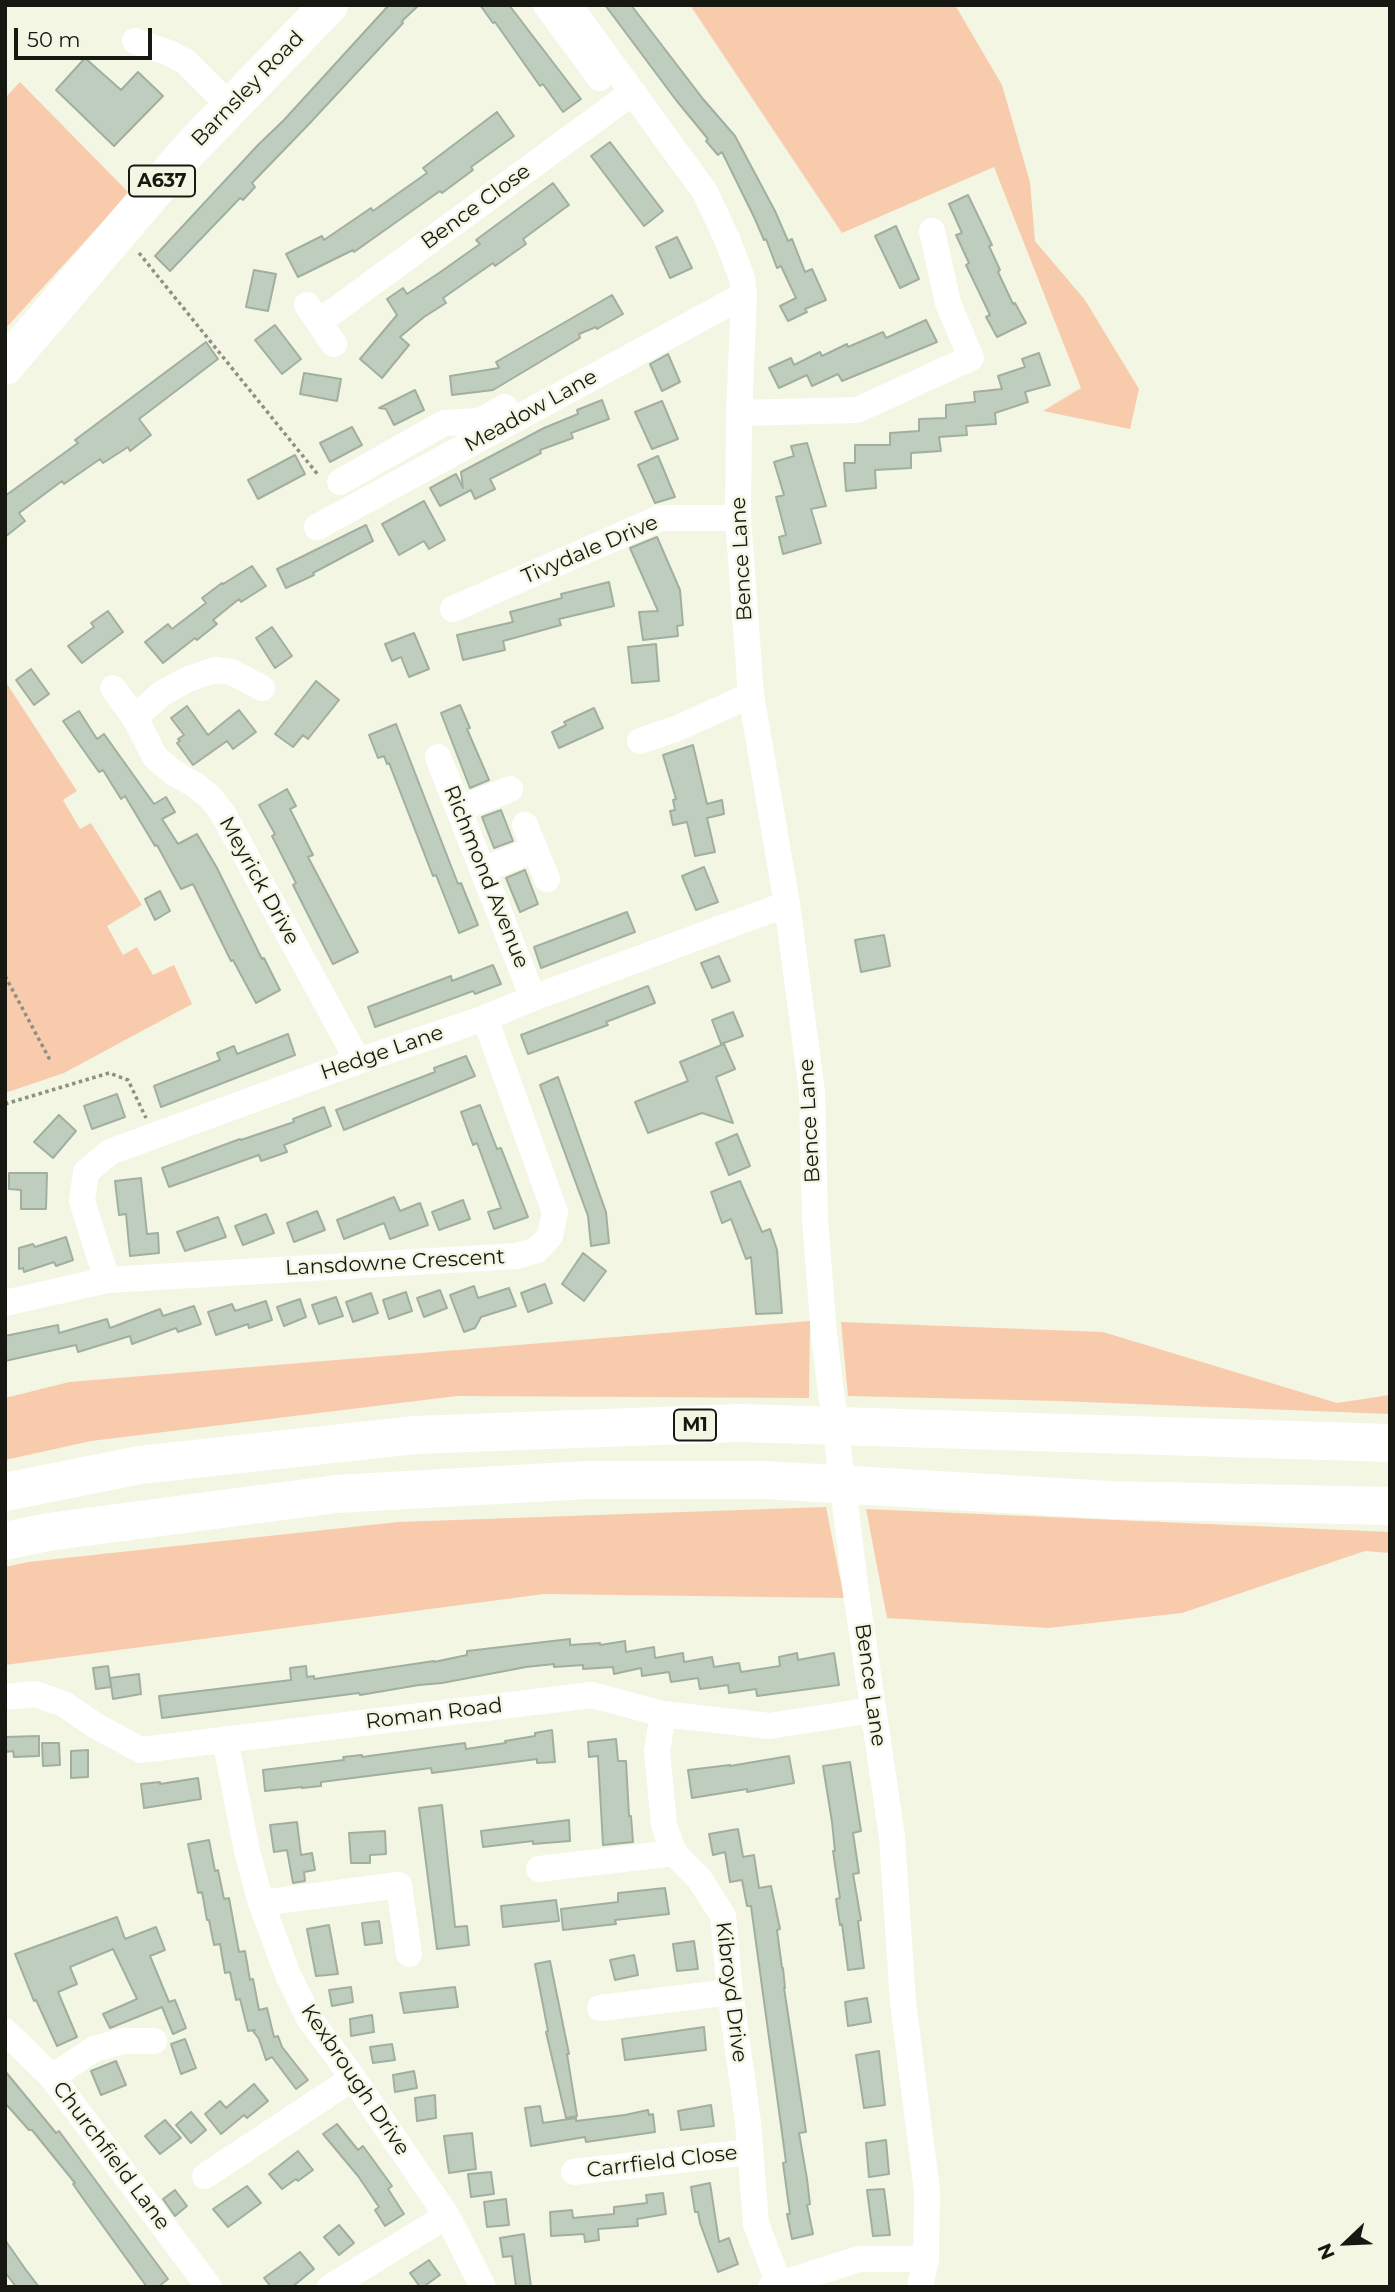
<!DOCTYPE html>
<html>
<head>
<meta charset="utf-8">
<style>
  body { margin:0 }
  #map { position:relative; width:1395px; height:2292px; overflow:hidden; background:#f3f6e3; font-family:Montserrat,sans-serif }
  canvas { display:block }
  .frame { position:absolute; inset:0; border:7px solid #171811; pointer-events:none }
  .north { position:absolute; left:1311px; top:2208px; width:70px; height:70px; -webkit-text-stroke:5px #f3f6e3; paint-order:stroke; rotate:247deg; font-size:19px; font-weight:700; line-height:28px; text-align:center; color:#171811 }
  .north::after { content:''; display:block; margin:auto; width:24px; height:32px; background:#171811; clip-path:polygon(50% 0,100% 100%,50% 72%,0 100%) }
  .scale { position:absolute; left:14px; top:28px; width:138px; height:32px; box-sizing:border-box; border:4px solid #171811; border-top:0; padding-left:9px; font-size:21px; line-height:24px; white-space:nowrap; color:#171811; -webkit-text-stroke:5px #f3f6e3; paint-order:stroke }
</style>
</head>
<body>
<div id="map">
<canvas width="1395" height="2292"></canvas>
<div class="frame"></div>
<div class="north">N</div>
<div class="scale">50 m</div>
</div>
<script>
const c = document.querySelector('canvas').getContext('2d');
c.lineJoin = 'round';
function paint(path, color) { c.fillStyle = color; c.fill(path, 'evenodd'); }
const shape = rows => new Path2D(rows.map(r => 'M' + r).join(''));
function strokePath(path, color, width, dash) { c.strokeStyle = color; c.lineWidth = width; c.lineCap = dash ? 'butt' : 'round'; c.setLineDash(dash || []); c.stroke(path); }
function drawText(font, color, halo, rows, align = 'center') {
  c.font = font + ' Montserrat,sans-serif'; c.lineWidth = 5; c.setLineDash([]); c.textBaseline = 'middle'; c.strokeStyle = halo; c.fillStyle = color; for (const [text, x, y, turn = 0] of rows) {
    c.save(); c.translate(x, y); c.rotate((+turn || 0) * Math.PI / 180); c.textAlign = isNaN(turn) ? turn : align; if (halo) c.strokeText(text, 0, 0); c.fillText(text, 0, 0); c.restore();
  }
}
const green = shape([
  [690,5,955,5,1002,85,1030,182,1035,241,1085,300,1139,389,1130,429,1043,411,1081,388,994,167,842,233],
  [20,82,129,193,5,329,5,98],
  [5,681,77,791,63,800,80,829,91,823,142,905,107,926,123,955,137,947,153,975,174,965,192,1004,64,1073,5,1093],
  [810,1321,809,1398,457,1396,91,1441,5,1460,5,1398,69,1382],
  [841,1322,1103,1332,1337,1403,1390,1395,1390,1414,1059,1401,848,1396],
  [826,1507,844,1598,544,1594,5,1665,5,1567,28,1562,398,1522],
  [866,1509,1390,1532,1390,1553,1365,1551,1182,1613,1048,1628,887,1618]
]);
const building = shape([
  [389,5,419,5,402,21,403,23,309,124,252,183,255,187,243,200,240,198,170,271,155,256,258,145,284,120,389,5],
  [480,5,509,5,581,99,563,112,543,84,540,86,495,22,493,23,480,5],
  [605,5,631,5,703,99,735,136,775,211,788,241,792,239,805,272,812,269,826,300,805,309,807,312,788,321,780,306,796,298,781,266,777,268,766,239,764,240,755,219,722,152,718,155,706,141,708,139,676,100,605,5],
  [85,58,121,90,138,72,163,96,114,146,56,90,85,58],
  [497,112,514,136,471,167,473,170,442,193,440,191,354,252,353,250,298,277,286,254,322,236,324,240,371,208,373,211,427,173,423,168,497,112],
  [610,142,663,211,644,226,591,156,610,142],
  [553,183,569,205,523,239,526,244,495,266,493,263,443,298,446,303,424,317,400,337,409,345,382,378,360,359,397,315,387,299,403,288,407,294,439,273,480,244,476,240,553,183],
  [968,195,992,245,989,246,1000,270,998,272,1013,304,1015,303,1026,323,997,337,986,317,990,315,966,265,969,263,956,235,962,233,949,204,968,195],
  [896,226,919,279,900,288,875,236,896,226],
  [677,237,692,268,670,278,656,247,677,237],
  [254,270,276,274,268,311,246,307,254,270],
  [612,295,623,314,597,329,596,327,579,334,580,338,493,390,452,395,450,376,499,368,496,362,612,295],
  [926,320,937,342,842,381,838,374,812,386,807,375,779,388,769,368,791,358,794,365,820,352,822,356,847,344,848,347,883,332,886,338,926,320],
  [275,325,301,359,282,374,255,340,275,325],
  [206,342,218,359,139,419,151,435,130,451,128,447,103,463,100,459,64,484,62,481,19,513,25,521,5,537,5,496,78,443,75,440,206,342],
  [1039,353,1050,385,1025,392,1028,402,995,413,996,424,966,426,967,435,939,437,941,451,911,453,911,468,875,470,876,488,846,491,844,463,855,463,855,445,890,445,890,433,919,431,919,419,946,418,946,405,975,402,974,392,1002,389,998,376,1025,367,1022,359,1039,353],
  [668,354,680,382,662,391,650,364,668,354],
  [304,373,341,379,337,401,300,394,304,373],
  [415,390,424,410,394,425,386,409,379,408,415,390],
  [602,400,609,419,571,433,573,438,540,450,541,453,490,479,495,489,475,499,471,490,440,506,430,488,456,474,463,488,461,472,544,428,578,414,577,410,602,400],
  [662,401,678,439,652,449,635,412,662,401],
  [352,427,362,445,330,462,320,443,352,427],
  [807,443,826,506,811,509,821,543,783,554,779,537,786,535,776,497,784,495,774,462,794,456,791,446,807,443],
  [295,455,305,474,258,499,248,480,295,455],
  [658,456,675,497,655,503,638,465,658,456],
  [424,501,445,540,429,549,424,541,399,555,382,524,424,501],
  [366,525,373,541,313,573,314,575,286,588,277,569,366,525],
  [657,537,680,590,683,625,677,626,678,636,643,640,639,612,658,611,630,548,657,537],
  [252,566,266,586,241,602,239,599,213,620,217,624,197,640,195,638,163,663,145,642,168,624,172,629,206,603,202,598,222,583,223,584,252,566],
  [609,582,614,606,559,619,561,625,503,641,505,650,463,660,457,635,513,622,510,612,562,598,561,594,609,582],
  [108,611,123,632,82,663,68,646,94,627,91,623,108,611],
  [272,627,292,656,275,668,256,638,272,627],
  [414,633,429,669,409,677,401,657,392,661,385,644,414,633],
  [656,644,659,681,632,683,628,647,656,644],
  [31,669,49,694,34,705,16,680,31,669],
  [316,681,339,700,308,739,303,735,293,747,275,734,316,681],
  [460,705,470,728,467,729,489,780,470,788,441,713,460,705],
  [187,706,208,735,239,710,256,732,233,749,227,741,193,765,177,743,180,741,178,739,184,735,171,718,187,706],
  [594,708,603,728,559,748,552,732,566,725,564,722,594,708],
  [79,711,97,739,104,734,154,804,166,797,175,812,162,819,178,844,197,834,217,868,262,959,264,958,280,990,256,1003,233,960,231,961,193,884,181,889,157,845,155,846,125,796,121,799,103,770,99,772,63,721,79,711],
  [396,724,458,884,461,883,478,925,459,933,436,875,433,876,389,763,387,764,384,756,378,758,369,735,396,724],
  [693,745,707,804,722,800,724,814,707,818,715,852,695,856,687,822,673,825,670,811,675,810,673,800,676,799,663,755,693,745],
  [287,789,296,806,290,809,313,855,308,857,358,952,333,964,293,885,296,883,272,836,275,834,259,805,287,789],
  [501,810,513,841,494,848,482,817,501,810],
  [704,867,718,902,696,910,682,876,704,867],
  [525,870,538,904,520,912,506,878,525,870],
  [160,891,170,911,155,920,145,899,160,891],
  [627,912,635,932,541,968,534,947,627,912],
  [884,935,890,966,861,972,855,940,884,935],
  [719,956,730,981,712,988,701,963,719,956],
  [493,965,501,984,475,994,473,991,375,1027,368,1007,451,976,452,981,493,965],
  [648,986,655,1003,606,1022,608,1025,528,1054,521,1035,648,986],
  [733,1012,743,1036,721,1044,712,1020,733,1012],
  [288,1034,295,1055,161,1107,154,1086,220,1060,217,1053,234,1046,237,1054,288,1034],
  [724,1044,735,1069,716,1077,733,1123,702,1113,648,1133,635,1102,688,1081,680,1062,724,1044],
  [466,1056,475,1076,344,1130,336,1110,435,1072,434,1068,466,1056],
  [558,1077,606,1212,609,1243,591,1246,588,1216,540,1085,558,1077],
  [117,1094,125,1117,92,1129,84,1106,117,1094],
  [480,1105,497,1149,501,1148,528,1217,494,1229,488,1212,501,1208,477,1143,473,1145,461,1112,480,1105],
  [324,1107,331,1126,284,1145,287,1152,261,1161,259,1155,169,1187,162,1168,240,1139,241,1140,294,1122,293,1119,324,1107],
  [59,1115,76,1131,53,1158,34,1142,59,1115],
  [737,1134,750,1166,729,1175,716,1143,737,1134],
  [9,1173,47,1173,46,1209,21,1209,21,1190,9,1189,9,1173],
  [141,1178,147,1234,158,1233,159,1253,130,1256,126,1214,119,1215,115,1181,141,1178],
  [740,1181,762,1232,770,1229,777,1250,782,1313,756,1314,751,1257,746,1259,731,1219,722,1223,711,1192,740,1181],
  [394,1197,400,1211,420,1203,428,1225,390,1239,384,1223,344,1239,337,1220,394,1197],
  [463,1200,470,1219,439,1230,432,1212,463,1200],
  [317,1211,325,1230,294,1242,287,1223,317,1211],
  [266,1214,274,1233,243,1245,235,1226,266,1214],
  [218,1217,226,1237,185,1251,177,1232,218,1217],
  [66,1237,73,1260,56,1266,54,1262,24,1272,23,1268,19,1269,19,1248,33,1244,35,1247,66,1237],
  [583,1253,606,1271,584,1301,562,1284,583,1253],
  [545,1284,552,1303,528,1312,521,1293,545,1284],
  [474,1286,478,1298,509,1288,516,1306,481,1317,475,1328,464,1332,450,1295,474,1286],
  [440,1290,447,1308,424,1317,417,1298,440,1290],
  [406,1292,412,1311,389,1319,383,1300,406,1292],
  [371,1293,378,1313,353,1322,346,1302,371,1293],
  [336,1297,343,1316,319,1324,312,1305,336,1297],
  [300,1299,306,1317,284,1326,277,1307,300,1299],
  [266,1301,272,1320,249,1328,248,1324,216,1335,208,1312,232,1304,235,1311,266,1301],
  [194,1306,201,1324,178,1332,176,1328,132,1344,130,1336,78,1352,76,1345,5,1361,5,1336,58,1325,59,1333,107,1319,110,1328,160,1309,163,1316,194,1306],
  [570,1639,570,1645,600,1643,600,1645,625,1641,626,1652,654,1647,655,1658,683,1653,684,1662,712,1657,714,1667,739,1663,741,1672,780,1666,779,1657,797,1653,798,1660,834,1653,839,1685,757,1696,756,1689,729,1693,728,1685,700,1689,698,1678,671,1682,669,1672,642,1676,641,1668,614,1674,613,1667,583,1669,583,1665,554,1667,554,1664,526,1667,442,1683,419,1685,360,1695,359,1693,162,1718,159,1696,291,1680,290,1668,306,1666,307,1677,314,1676,314,1679,434,1661,434,1662,467,1655,467,1651,570,1639],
  [108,1666,111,1687,96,1689,93,1668,108,1666],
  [139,1674,141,1694,113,1699,110,1678,139,1674],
  [552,1730,555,1762,537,1763,537,1759,432,1773,431,1768,321,1782,321,1786,302,1788,302,1787,265,1791,263,1770,344,1760,343,1757,362,1755,362,1757,465,1743,466,1749,506,1743,505,1741,535,1736,535,1733,552,1730],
  [39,1736,39,1756,14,1757,13,1751,5,1752,5,1737,39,1736],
  [616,1739,618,1761,626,1761,629,1816,631,1816,633,1842,603,1845,598,1756,589,1757,588,1742,616,1739],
  [42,1743,59,1743,60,1765,43,1766,42,1743],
  [88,1750,88,1777,71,1778,71,1751,88,1750],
  [789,1756,794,1783,747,1792,747,1789,692,1798,688,1770,730,1765,730,1766,789,1756],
  [850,1762,861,1831,853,1833,859,1873,853,1874,861,1920,858,1921,864,1968,848,1970,842,1924,840,1925,836,1899,840,1898,833,1851,835,1851,832,1822,823,1766,850,1762],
  [198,1778,201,1799,144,1808,141,1784,160,1782,160,1784,198,1778],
  [442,1805,455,1927,467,1926,469,1945,437,1949,419,1808,442,1805],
  [569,1820,570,1841,533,1844,533,1841,483,1847,481,1831,569,1820],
  [297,1822,301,1855,312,1853,315,1870,304,1872,305,1881,293,1883,287,1850,274,1852,270,1825,297,1822],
  [738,1829,743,1857,754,1855,759,1888,771,1886,780,1929,777,1930,782,1968,783,1968,785,1988,784,1988,806,2132,799,2133,807,2179,810,2204,807,2205,813,2234,792,2239,787,2214,790,2214,783,2163,786,2162,751,1906,747,1906,742,1880,730,1882,725,1852,713,1855,709,1834,738,1829],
  [385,1831,386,1854,370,1855,370,1863,351,1863,349,1833,385,1831],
  [209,1840,215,1871,218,1870,224,1899,229,1898,239,1952,245,1951,250,1980,253,1979,259,2010,267,2008,274,2037,278,2036,282,2047,308,2080,296,2089,272,2057,266,2060,259,2039,253,2031,255,2030,248,2031,240,1999,236,2000,230,1972,225,1973,220,1944,214,1945,209,1920,207,1920,202,1892,198,1893,188,1844,209,1840],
  [665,1888,669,1914,615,1920,616,1924,563,1930,561,1909,618,1902,618,1893,665,1888],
  [556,1900,559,1921,503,1927,501,1906,556,1900],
  [117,1917,125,1939,156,1927,165,1950,150,1956,169,2002,175,2000,186,2028,173,2034,162,2007,110,2028,103,2014,137,1999,113,1949,70,1967,77,1984,58,1992,77,2037,57,2046,36,2000,34,2001,15,1954,117,1917],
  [379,1921,382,1943,365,1945,362,1923,379,1921],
  [329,1925,338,1974,316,1976,307,1929,329,1925],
  [694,1941,698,1969,677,1971,673,1944,694,1941],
  [634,1955,638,1975,615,1980,610,1960,634,1955],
  [550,1961,569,2054,567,2054,577,2116,566,2118,546,2032,548,2031,535,1964,550,1961],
  [351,1987,353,2002,332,2006,329,1990,351,1987],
  [455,1987,458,2007,404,2013,400,1993,455,1987],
  [867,1998,871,2022,848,2026,845,2002,867,1998],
  [372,2015,374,2032,351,2036,350,2019,372,2015],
  [704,2027,706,2050,625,2060,622,2039,704,2027],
  [185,2039,196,2068,181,2074,171,2044,185,2039],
  [392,2044,395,2060,373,2063,370,2047,392,2044],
  [879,2051,885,2105,864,2108,856,2055,879,2051],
  [116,2061,126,2085,101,2095,91,2071,116,2061],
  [5,2071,56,2133,59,2131,168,2279,158,2287,147,2287,82,2197,73,2184,75,2183,32,2130,29,2130,5,2103,5,2071],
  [414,2071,417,2088,395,2092,393,2075,414,2071],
  [254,2084,268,2101,247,2118,244,2115,221,2134,205,2114,220,2101,226,2108,254,2084],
  [435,2095,436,2118,417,2121,415,2098,435,2095],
  [711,2105,714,2126,681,2130,678,2111,711,2105],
  [540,2106,543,2123,576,2118,576,2121,625,2115,648,2110,649,2115,653,2114,655,2132,586,2142,585,2137,531,2146,525,2108,540,2106],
  [191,2112,206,2130,191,2143,176,2125,191,2112],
  [165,2120,181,2138,160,2154,145,2136,165,2120],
  [337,2124,358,2150,363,2146,392,2186,388,2189,404,2214,385,2226,375,2210,379,2207,358,2176,323,2134,337,2124],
  [472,2133,476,2169,449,2173,444,2136,472,2133],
  [886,2140,889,2174,869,2177,866,2143,886,2140],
  [298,2151,313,2170,298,2181,296,2179,282,2189,269,2174,298,2151],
  [491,2172,494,2194,471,2197,468,2174,491,2172],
  [710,2183,719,2242,729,2238,738,2264,718,2272,700,2223,698,2212,695,2212,691,2187,710,2183],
  [247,2186,261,2203,228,2227,213,2209,247,2186],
  [884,2189,890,2235,873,2236,867,2190,884,2189],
  [175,2190,187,2206,175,2216,163,2199,175,2190],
  [663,2193,666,2214,637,2219,638,2226,598,2229,599,2240,585,2242,584,2234,551,2236,550,2212,572,2210,573,2218,614,2214,614,2207,647,2203,646,2195,663,2193],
  [506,2199,509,2225,487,2227,484,2202,506,2199],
  [339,2225,354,2243,339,2255,324,2237,339,2225],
  [524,2234,531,2287,516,2287,512,2256,503,2257,500,2238,524,2234],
  [5,2240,26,2270,39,2287,16,2287,5,2272,5,2240],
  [300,2252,314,2269,292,2287,271,2287,264,2278,300,2252],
  [429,2260,440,2275,423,2287,420,2287,410,2273,429,2260]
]);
const path = shape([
  [139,253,319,476],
  [5,976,50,1060],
  [5,1104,109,1073,128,1080,146,1118]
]);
const minor = shape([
  [546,5,600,78],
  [569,5,705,192,727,239,742,278,744,295,739,413,738,518,751,695,787,904,812,1092,815,1219,824,1335,856,1592,892,1837,903,2002,927,2191,926,2259,920,2287],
  [135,41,169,53,186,62,231,107],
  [307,305,334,344],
  [319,322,633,92],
  [739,413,857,410,971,358,948,303,932,231],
  [340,482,444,423,480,421,505,407],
  [317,527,744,295],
  [453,609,660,518,738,518],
  [113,688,135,718,155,757,174,773,195,785,210,797,222,812,358,1061],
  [135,718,161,694,188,679,215,670,231,672,262,688],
  [640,741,678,728,751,695],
  [438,757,533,998],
  [459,809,510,789],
  [525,825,547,879],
  [483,870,535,849],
  [107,1280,82,1201,86,1172,110,1152,358,1061,485,1018,533,998,787,904],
  [5,1303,107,1280,517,1256,537,1250,550,1236,555,1212,485,1018],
  [5,1697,35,1694,64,1704,96,1726,141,1750,592,1695,663,1714,769,1726,873,1710],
  [663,1714,657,1751,664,1825,674,1853,699,1878,723,1916,730,1992,748,2122,756,2224,779,2284],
  [225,1739,247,1851,261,1903,288,1975,309,2018,353,2078,447,2216,483,2287],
  [539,1869,674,1853],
  [261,1903,399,1885,409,1954],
  [600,2008,730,1992],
  [5,2031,52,2077,209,2287],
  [52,2077,94,2049,123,2041,154,2041],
  [574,2172,749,2152],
  [205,2176,353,2078],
  [330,2287,447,2216],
  [771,2287,859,2259,926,2259]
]);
const highway = shape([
  [5,366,189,150,329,5],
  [5,1492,140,1465,415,1435,740,1423,1390,1443],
  [5,1541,48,1532,336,1494,587,1480,765,1480,1110,1500,1390,1506]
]);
const shields = [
  [162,181,66],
  [695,1425,42]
];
const shieldNames = [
  ["A637",162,181],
  ["M1",695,1425]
];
const streetNames = [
  ["Barnsley Road",248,89,-46],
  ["Bence Close",476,207,-36],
  ["Meadow Lane",531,411,-29],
  ["Tivydale Drive",590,550,-23],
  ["Bence Lane",742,559,-93],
  ["Richmond Avenue",486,877,68],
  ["Meyrick Drive",259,881,61],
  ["Hedge Lane",382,1053,-19],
  ["Bence Lane",810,1121,-93],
  ["Lansdowne Crescent",395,1263,-3],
  ["Bence Lane",870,1685,82],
  ["Roman Road",434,1714,-7],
  ["Kibroyd Drive",731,1992,83],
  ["Kexbrough Drive",355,2080,56],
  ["Churchfield Lane",111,2156,53],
  ["Carrfield Close",662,2162,-7]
];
paint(green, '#f9cbad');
paint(building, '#bfcdbe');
strokePath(building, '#a1afa0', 2);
strokePath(path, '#8e9083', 3.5, [3.5, 3.5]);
strokePath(minor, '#fff', 26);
strokePath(highway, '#fff', 38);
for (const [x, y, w] of shields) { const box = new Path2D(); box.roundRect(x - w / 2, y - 15.5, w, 31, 5); c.fillStyle = '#f3f6e3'; c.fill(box); strokePath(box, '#171811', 2); }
drawText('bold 19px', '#171811', null, shieldNames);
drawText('21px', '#171811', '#f3f6e3', streetNames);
</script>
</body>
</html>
